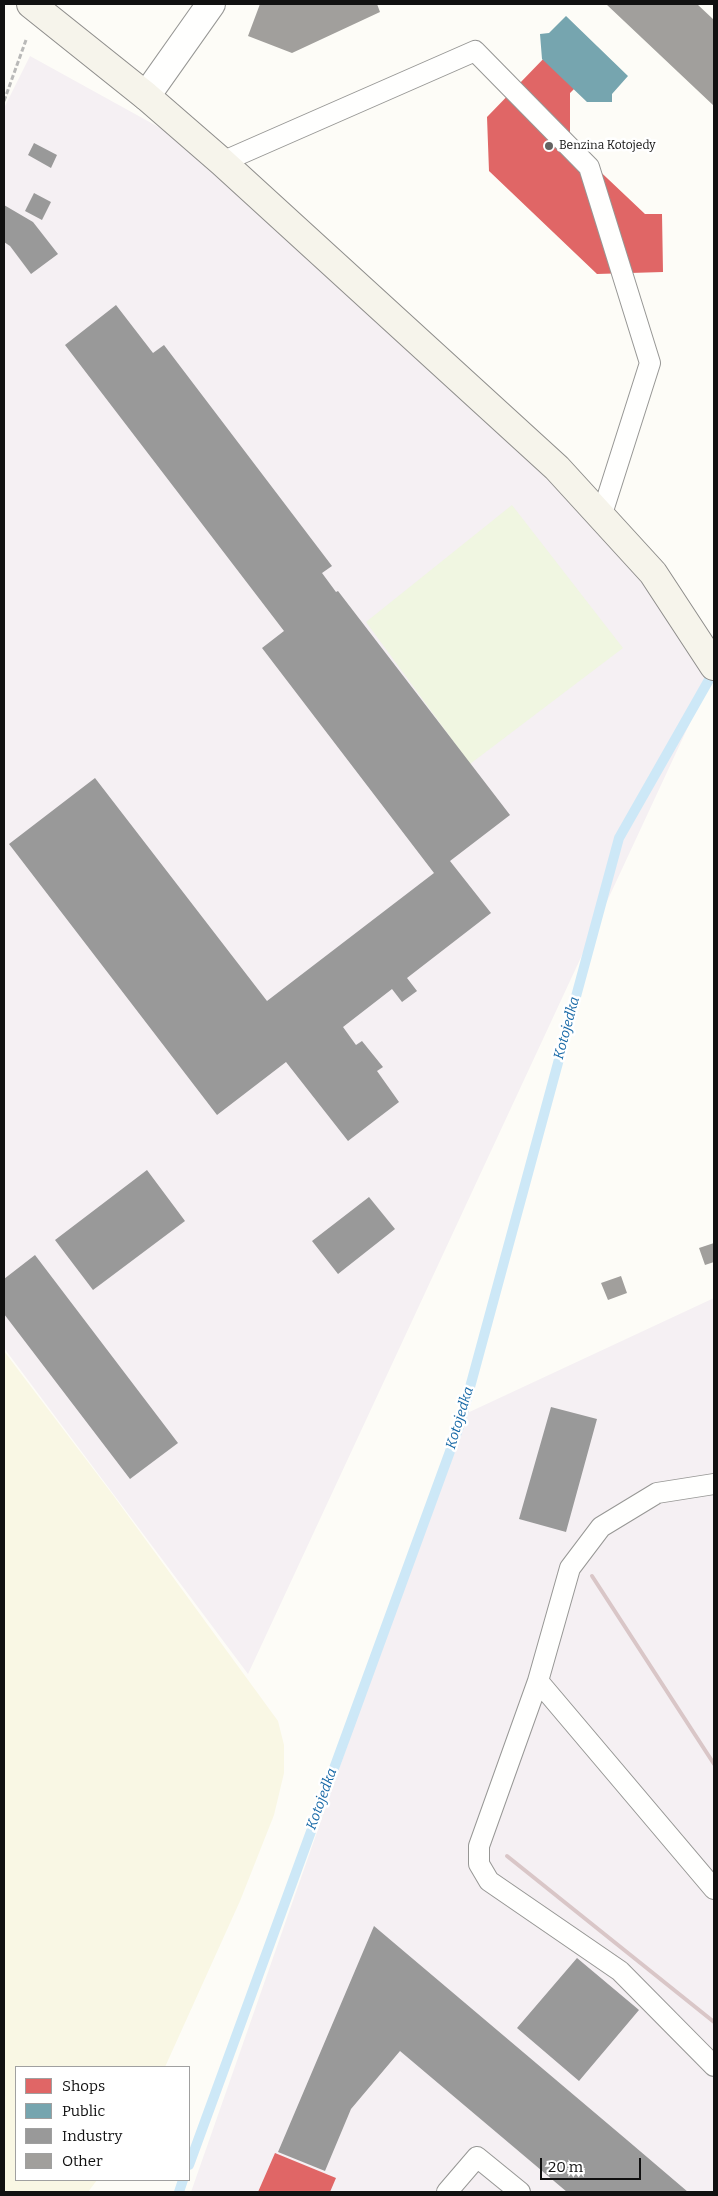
<!DOCTYPE html>
<html>
<head>
<meta charset="utf-8">
<style>
  body { margin:0 }
  #map { position:relative; width:718px; height:2196px; overflow:hidden; background:#fdfcf7; font-family:Bitter,serif }
  canvas { display:block }
  .frame { position:absolute; inset:0; border:5px solid #111; pointer-events:none }
  .legend { position:absolute; left:15px; top:2066px; width:175px; height:115px; box-sizing:border-box; background:#fff; border:1px solid #a0a0a0; margin:0; padding:6px 9px; list-style:none; font-size:15px; color:#111 }
  .legend li { display:flex; align-items:center; gap:10px; height:25px }
  .legend b { width:25px; border:1px solid #a0a0a0 }
  .scale { position:absolute; left:540px; top:2158px; width:101px; height:22px; box-sizing:border-box; border:2px solid #111; border-top:0; padding-left:6px; font-size:15px; line-height:18px; white-space:nowrap; color:#111; -webkit-text-stroke:4px #fff; paint-order:stroke }
</style>
</head>
<body>
<div id="map">
<canvas width="718" height="2196"></canvas>
<div class="frame"></div>
<ul class="legend">
<li><b style="height:14px;background:#e06666"></b>Shops</li>
<li><b style="height:14px;background:#76a5af"></b>Public</li>
<li><b style="height:14px;background:#999"></b>Industry</li>
<li><b style="height:14px;background:#a19f9c"></b>Other</li>
</ul>
<div class="scale">20 m</div>
</div>
<script>
const c = document.querySelector('canvas').getContext('2d');
c.lineJoin = 'round';
function paint(path, color) { c.fillStyle = color; c.fill(path, 'evenodd'); }
const shape = rows => new Path2D(rows.map(r => 'M' + r).join(''));
function strokePath(path, color, width, dash) { c.strokeStyle = color; c.lineWidth = width; c.lineCap = dash ? 'butt' : 'round'; c.setLineDash(dash || []); c.stroke(path); }
function drawText(font, color, halo, rows, align = 'center') {
  c.font = font + ' Bitter,serif'; c.lineWidth = 5; c.setLineDash([]); c.textBaseline = 'middle'; c.strokeStyle = halo; c.fillStyle = color; for (const [text, x, y, turn = 0] of rows) {
    c.save(); c.translate(x, y); c.rotate((+turn || 0) * Math.PI / 180); c.textAlign = isNaN(turn) ? turn : align; if (halo) c.strokeText(text, 0, 0); c.fillText(text, 0, 0); c.restore();
  }
}
const industrial = shape([
  [30,56,222,162,601,517,714,671,248,1674,4,1348,4,108],
  [714,1298,714,2192,191,2192,463,1415]
]);
const farmland = shape([
  [4,1351,113,1495,278,1721,284,1745,284,1773,274,1815,240,1901,165,2067,16,2067,16,2180,97,2180,88,2192,4,2192]
]);
const pitch = shape([
  [512,505,623,648,470,764,366,622]
]);
const shops = shape([
  [549,53,580,83,570,93,570,143,645,214,662,214,663,272,597,274,489,171,487,117],
  [275,2153,336,2178,330,2192,258,2192]
]);
const public = shape([
  [566,16,628,76,612,94,612,102,587,102,542,59,540,34,549,33]
]);
const industry = shape([
  [34,143,57,155,51,168,28,155],
  [34,193,51,202,42,220,25,211],
  [4,205,33,222,58,254,31,274,10,246,4,242],
  [116,305,153,353,164,345,332,566,322,573,336,592,338,591,510,815,450,861,491,913,407,978,417,991,402,1002,392,989,343,1027,356,1045,362,1041,383,1067,377,1071,399,1102,348,1141,286,1062,217,1115,9,844,95,778,267,1001,434,873,262,648,284,631,65,345],
  [147,1170,185,1221,93,1290,55,1240],
  [369,1197,395,1229,338,1274,312,1241],
  [35,1255,178,1443,130,1479,4,1314,4,1279],
  [551,1407,597,1419,566,1532,519,1519],
  [374,1926,627,2140,688,2192,567,2192,400,2051,351,2109,325,2171,278,2152],
  [577,1958,639,2010,579,2081,517,2028]
]);
const stream = shape([
  [189,2165,460,1424,619,838,714,671],
  [179,2192,183,2180]
]);
const building = shape([
  [260,4,377,4,380,12,292,53,248,36],
  [606,4,697,4,714,20,714,106],
  [714,1243,714,1262,705,1265,699,1248],
  [621,1276,627,1293,608,1300,601,1283]
]);
const path = shape([
  [4,101,26,40]
]);
const service = shape([
  [222,162,475,51,589,167,650,363,601,517],
  [714,1484,657,1493,601,1527,570,1568,538,1681,714,1889],
  [538,1681,479,1846,479,1864,489,1881,620,1971,714,2066],
  [447,2192,477,2157,520,2192]
]);
const minor = shape([
  [146,96,211,4]
]);
const secondary = shape([
  [31,4,146,96,222,162,557,468,653,573,714,666]
]);
const rail = shape([
  [592,1576,714,1764],
  [507,1856,714,2022]
]);
const markers = [
  [549,146,5,"#646362"]
];
const poiNames = [
  ["Benzina Kotojedy",559,146]
];
const waterNames = [
  ["Kotojedka",567,1028,-75],
  ["Kotojedka",460,1418,-73],
  ["Kotojedka",322,1799,-70]
];
paint(industrial, '#f5f0f3');
paint(farmland, '#f9f7e4');
paint(pitch, '#f0f6e1');
paint(shops, '#e06666');
paint(public, '#76a5af');
paint(industry, '#999');
strokePath(stream, '#cde8f7', 10);
paint(building, '#a19f9c');
strokePath(service, '#979795', 22);
strokePath(minor, '#979795', 30);
strokePath(secondary, '#8e8d8b', 30);
strokePath(path, '#b9b9b8', 3, [5, 2.5]);
strokePath(service, '#fffffe', 20);
strokePath(minor, '#fffffe', 28);
strokePath(secondary, '#f6f4eb', 28);
strokePath(rail, '#d9c6c7', 4);
for (const [x, y, r, color] of markers) { const dot = new Path2D(); dot.arc(x, y, r, 0, 2 * Math.PI); c.fillStyle = color; c.fill(dot); strokePath(dot, '#fff', 2); }
drawText('12px', '#111', '#fff', poiNames, 'left');
drawText('italic 14px', '#1768a6', '#fff', waterNames);
</script>
</body>
</html>
